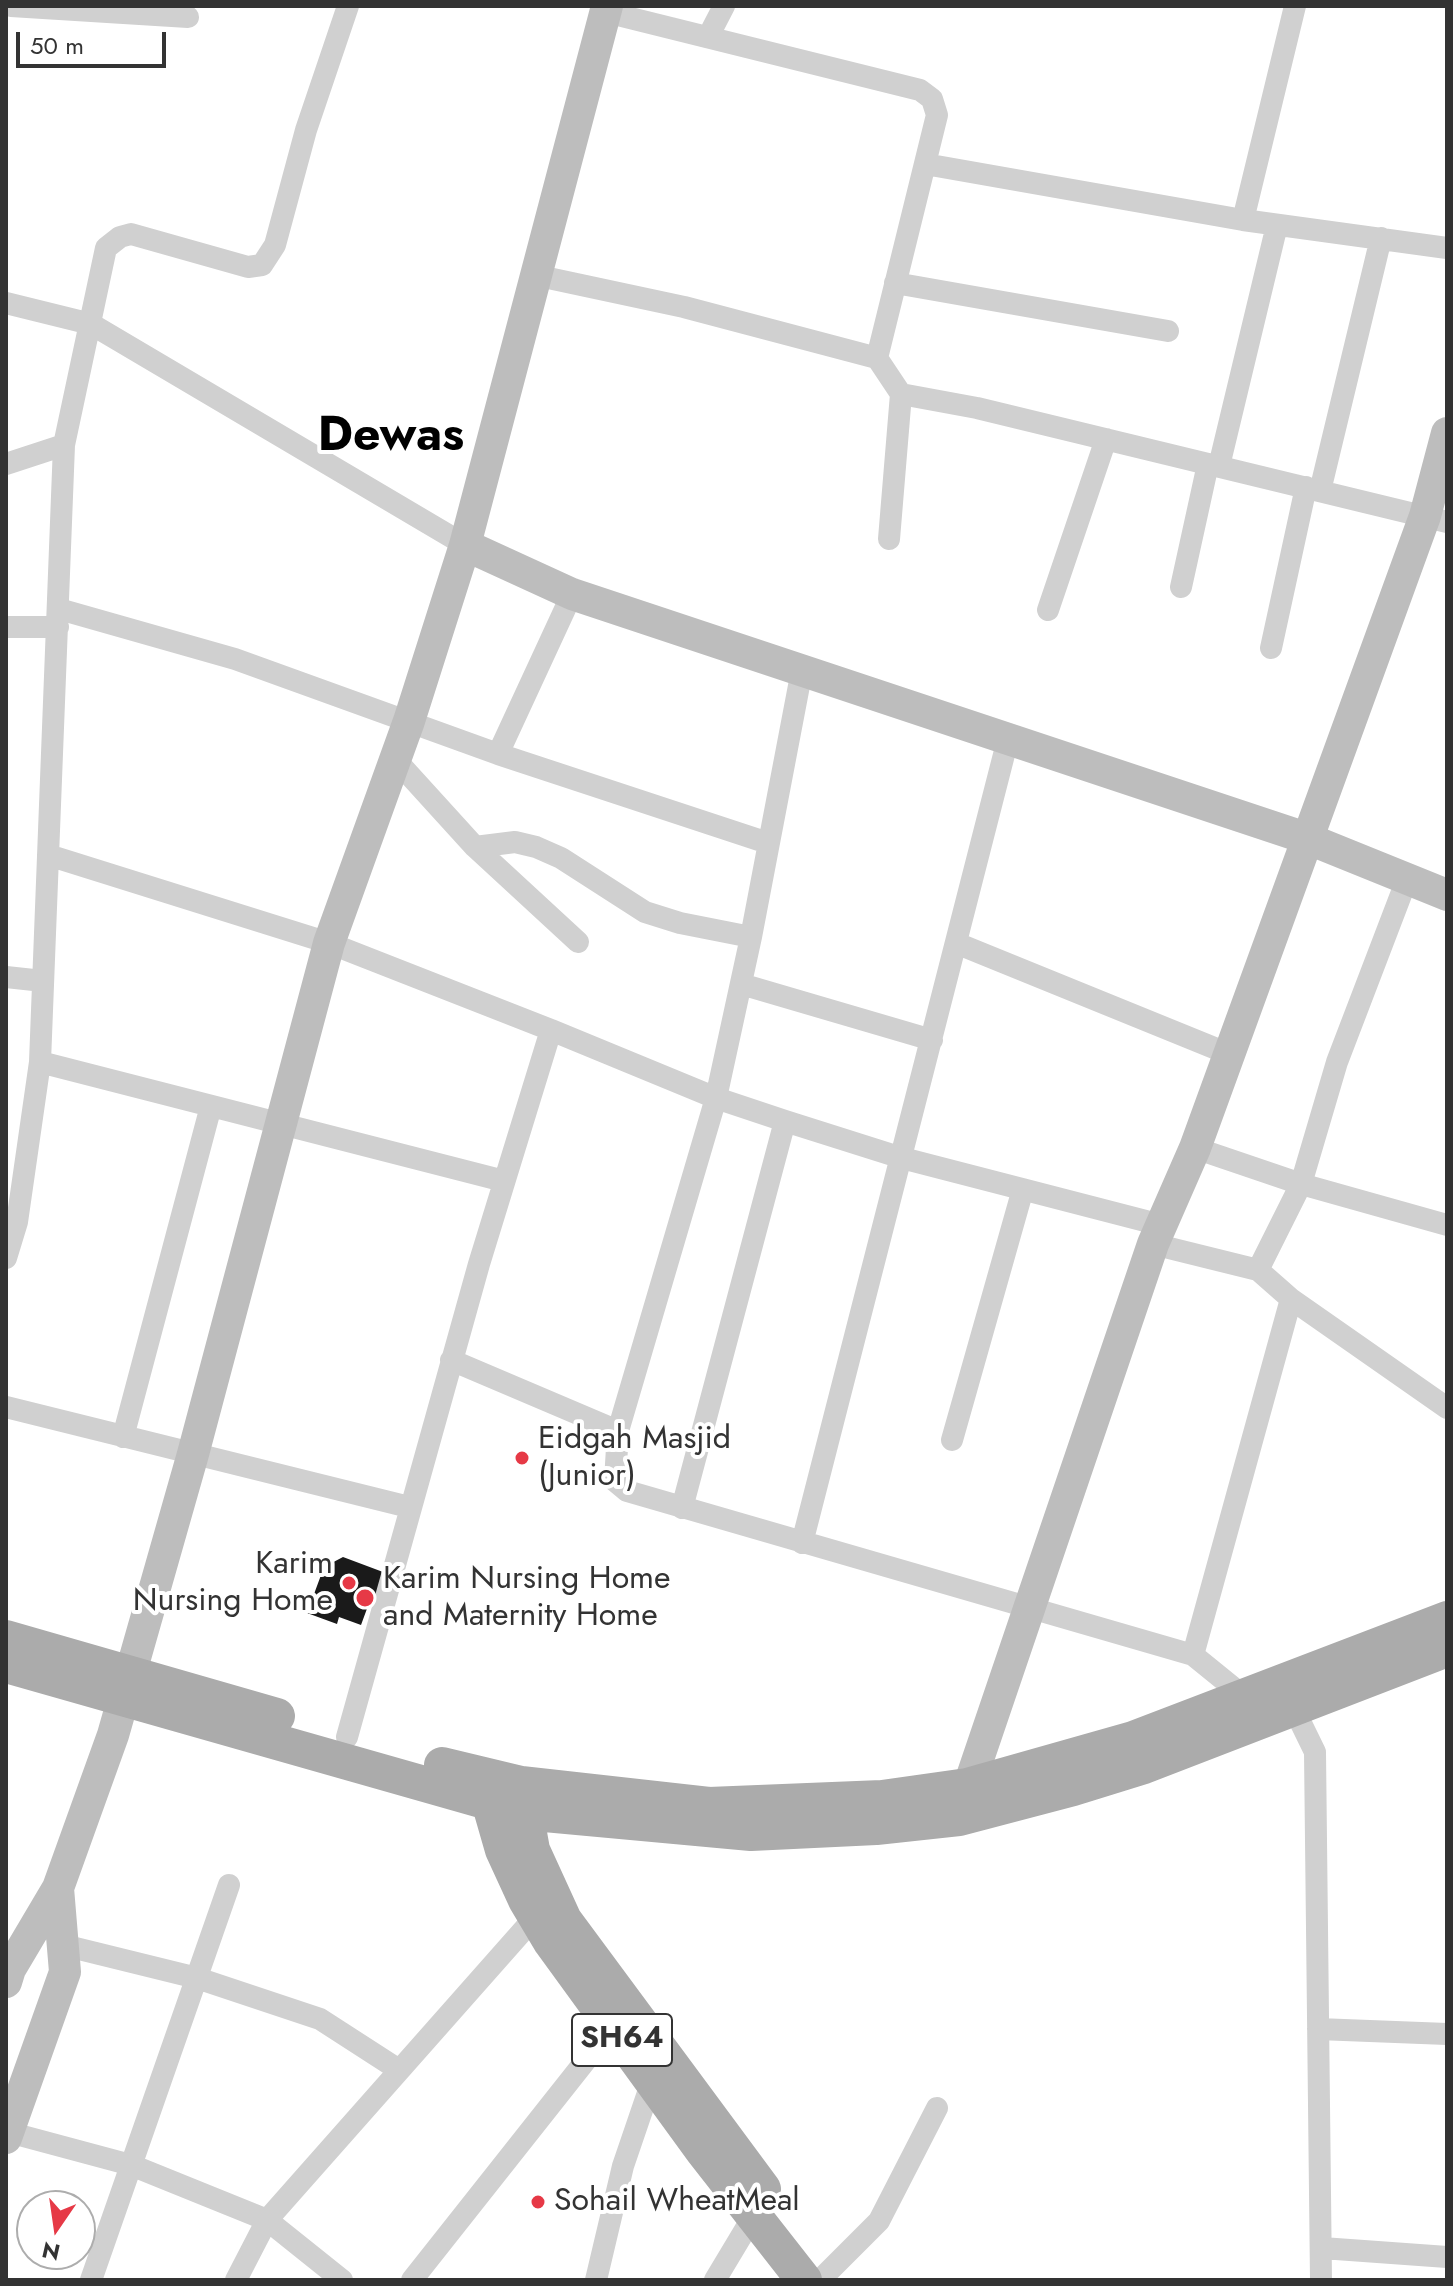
<!DOCTYPE html>
<html>
<head>
<meta charset="utf-8">
<style>
  body { margin:0 }
  #map { position:relative; width:1453px; height:2286px; overflow:hidden; background:#fff; font-family:Jost,sans-serif }
  canvas { display:block }
  .frame { position:absolute; inset:0; border:8px solid #333; pointer-events:none }
  .north { position:absolute; left:16px; top:2190px; width:80px; height:80px; box-sizing:border-box; background:#fff; border:2px solid #adadad; border-radius:50%; rotate:193deg; font-size:22px; font-weight:700; line-height:32px; text-align:center; color:#333 }
  .north::after { content:''; display:block; margin:auto; width:28px; height:36px; background:#e63946; clip-path:polygon(50% 0,100% 100%,50% 72%,0 100%) }
  .scale { position:absolute; left:16px; top:32px; width:150px; height:36px; box-sizing:border-box; border:4px solid #333; border-top:0; padding-left:10px; font-size:24px; line-height:28px; white-space:nowrap; color:#333; -webkit-text-stroke:6px #fff; paint-order:stroke }
</style>
</head>
<body>
<div id="map">
<canvas width="1453" height="2286"></canvas>
<div class="frame"></div>
<div class="north">N</div>
<div class="scale">50 m</div>
</div>
<script>
const c = document.querySelector('canvas').getContext('2d');
c.lineJoin = 'round';
function paint(path, color) { c.fillStyle = color; c.fill(path, 'evenodd'); }
const shape = rows => new Path2D(rows.map(r => 'M' + r).join(''));
function strokePath(path, color, width, dash) { c.strokeStyle = color; c.lineWidth = width; c.lineCap = dash ? 'butt' : 'round'; c.setLineDash(dash || []); c.stroke(path); }
function drawText(font, color, halo, rows, align = 'center') {
  c.font = font + ' Jost,sans-serif'; c.lineWidth = 8; c.setLineDash([]); c.textBaseline = 'middle'; c.strokeStyle = halo; c.fillStyle = color; for (const [text, x, y, turn = 0] of rows) {
    c.save(); c.translate(x, y); c.rotate((+turn || 0) * Math.PI / 180); c.textAlign = isNaN(turn) ? turn : align; if (halo) c.strokeText(text, 0, 0); c.fillText(text, 0, 0); c.restore();
  }
}
const building = shape([
  [343,1557,383,1572,379,1598,372,1595,361,1625,339,1617,337,1624,307,1613,324,1567]
]);
const street = shape([
  [11,6,188,17],
  [606,12,920,90,932,99,937,115,877,358,901,394],
  [708,37,724,6],
  [925,164,1243,220,1447,248],
  [1243,220,1295,6],
  [539,276,684,307,877,358],
  [895,283,1168,331],
  [6,303,91,324,465,545],
  [6,464,64,445],
  [1219,466,1277,225],
  [1320,491,1381,238],
  [889,539,901,394,977,408,1447,522],
  [1181,587,1208,464],
  [59,609,235,659,498,754,768,843],
  [1048,610,1106,439],
  [6,627,58,627],
  [1271,648,1306,487],
  [498,754,572,594],
  [395,759,475,847,578,942],
  [475,847,515,842,536,847,561,858,645,912,680,923,751,937],
  [48,855,329,943,551,1030,479,1264,347,1737],
  [956,943,1229,1054],
  [6,977,43,981],
  [741,984,932,1040],
  [551,1030,716,1098,785,1121,902,1158,1161,1225],
  [40,1062,504,1181],
  [1195,1148,1301,1184,1447,1225],
  [1153,1244,1258,1270,1291,1299,1447,1408],
  [6,1258,17,1222,40,1062,64,445,106,248,120,237,131,234,248,267,262,265,275,245,306,130,348,6],
  [1258,1270,1301,1184,1337,1062,1407,879],
  [451,1360,618,1431,615,1481,627,1491,1193,1655,1246,1698],
  [6,1407,409,1507],
  [618,1431,716,1098,751,937,802,670],
  [123,1437,211,1106],
  [952,1440,1023,1189],
  [682,1508,785,1121],
  [802,1543,1008,739],
  [1193,1655,1291,1299],
  [1294,1709,1315,1752,1321,2280],
  [63,1945,197,1978,320,2019,399,2070],
  [1318,2029,1447,2034],
  [8,2132,131,2165,267,2220,342,2280],
  [1322,2248,1447,2257],
  [91,2280,229,1885],
  [236,2280,267,2220,535,1917],
  [412,2280,613,2026],
  [596,2280,623,2166,652,2081],
  [715,2280,754,2215],
  [820,2280,879,2221,937,2108]
]);
const secondary = shape([
  [465,545,572,594,1306,838,1447,895],
  [962,1806,1153,1244,1195,1148,1425,516,1447,433],
  [6,1982,10,1969,58,1888,113,1735,193,1454,329,943,409,721,465,545,607,6],
  [6,2138,65,1972,58,1888]
]);
const primary = shape([
  [6,1638,277,1716],
  [6,1665,523,1812,751,1833,876,1827,959,1818,1073,1788,1144,1766,1447,1649],
  [442,1765,521,1784,709,1805,882,1798,967,1786,1133,1739,1447,1619],
  [484,1784,503,1850,526,1900,551,1942,703,2151,804,2280],
  [521,1789,532,1850,564,1920,763,2189]
]);
const markers = [
  [522,1458,8,"#e63946"],
  [349,1583,8,"#e63946"],
  [365,1598,10,"#e63946"],
  [538,2202,8,"#e63946"]
];
const shields = [
  [622,2040,100]
];
const shieldNames = [
  ["SH64",622,2040]
];
const poiNames = [
  ["Eidgah Masjid",538,1440],
  ["(Junior)",538,1477],
  ["Karim",333,1565,"right"],
  ["Nursing Home",333,1602,"right"],
  ["Karim Nursing Home",383,1580],
  ["and Maternity Home",383,1617],
  ["Sohail WheatMeal",554,2202]
];
const townNames = [
  ["Dewas",391,438]
];
paint(building, '#1a1a1a');
strokePath(street, '#d0d0d0', 22);
strokePath(secondary, '#bdbdbd', 32);
strokePath(primary, '#ababab', 36);
for (const [x, y, r, color] of markers) { const dot = new Path2D(); dot.arc(x, y, r, 0, 2 * Math.PI); c.fillStyle = color; c.fill(dot); strokePath(dot, '#fff', 3); }
for (const [x, y, w] of shields) { const box = new Path2D(); box.roundRect(x - w / 2, y - 26, w, 52, 6); c.fillStyle = '#fff'; c.fill(box); strokePath(box, '#333', 2); }
drawText('bold 30px', '#333', null, shieldNames);
drawText('32px', '#333', '#fff', poiNames, 'left');
drawText('bold 48px', '#000', '#fff', townNames);
</script>
</body>
</html>
